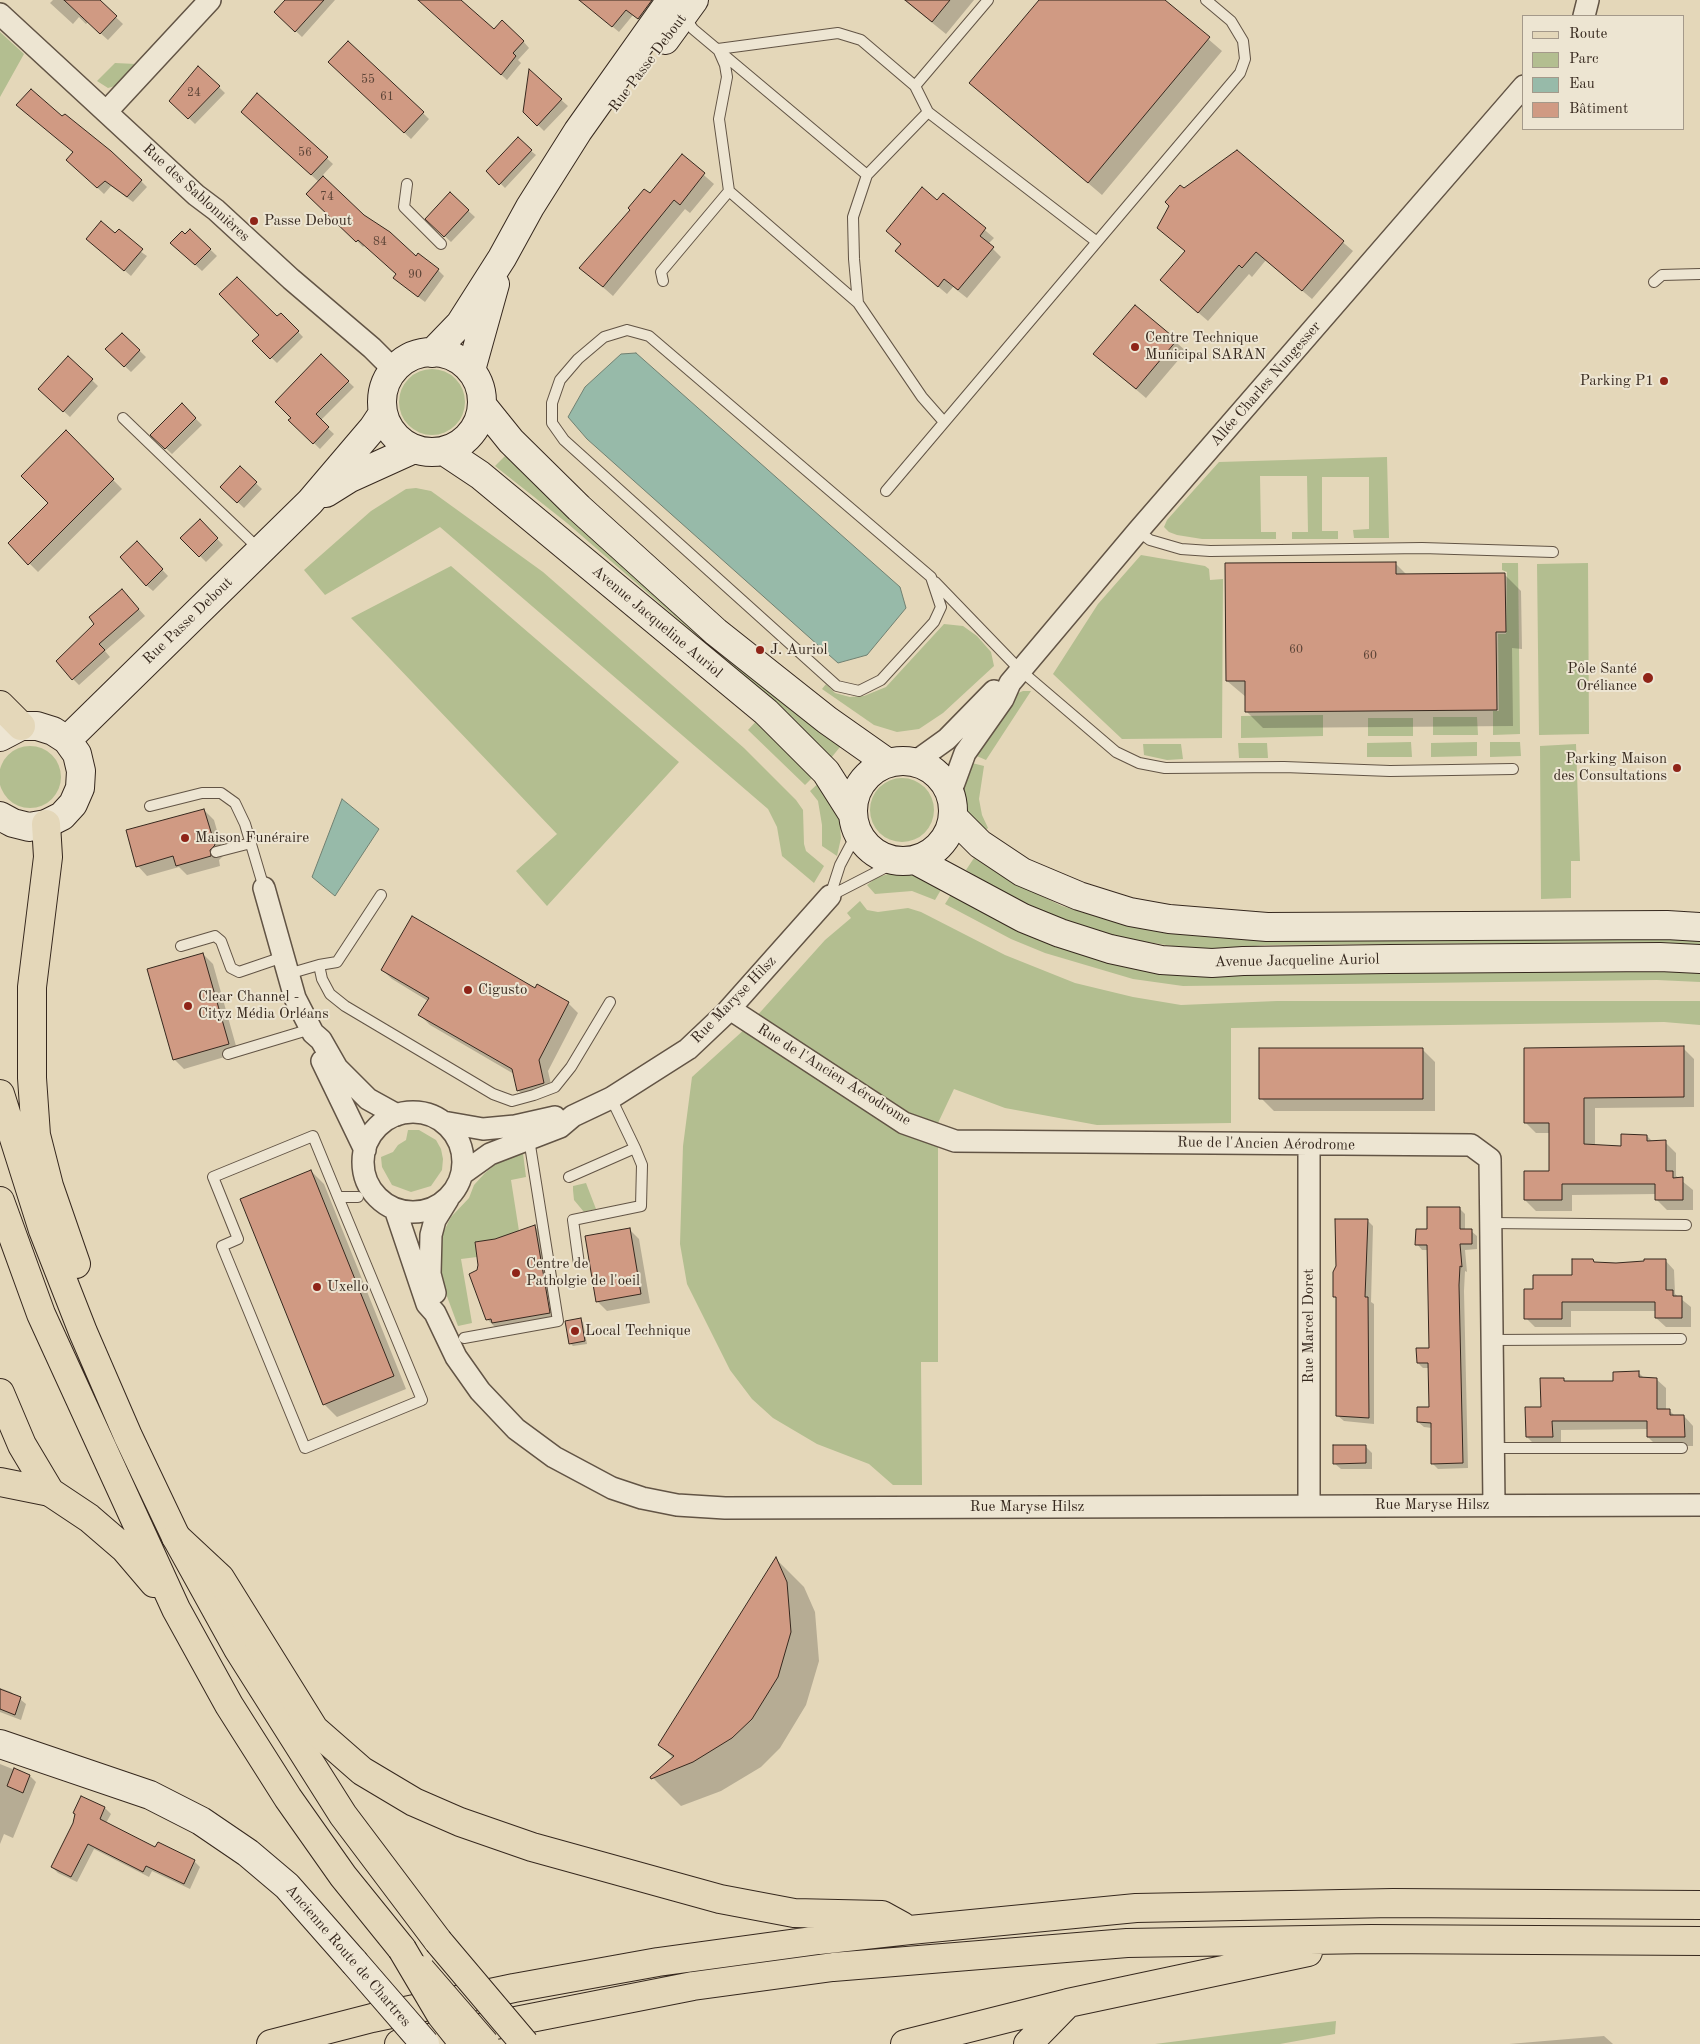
<!DOCTYPE html>
<html>
<head>
<meta charset="utf-8">
<style>
  body { margin:0 }
  #map { position:relative; width:1700px; height:2044px; overflow:hidden; background:#e4d7b9; font-family:"Old Standard TT",serif }
  canvas { display:block }
  .legend { position:absolute; left:1522px; top:15px; width:162px; height:115px; box-sizing:border-box; background:#ede5d2; border:1px solid #a4998a; margin:0; padding:6px 9px; list-style:none; font-size:15px; color:#36281e }
  .legend li { display:flex; align-items:center; gap:10px; height:25px }
  .legend b { width:25px; border:1px solid #a4998a }
</style>
</head>
<body>
<div id="map">
<canvas width="1700" height="2044"></canvas>
<ul class="legend">
<li><b style="height:6px;background:#e4d7b9"></b>Route</li>
<li><b style="height:14px;background:#b3be90"></b>Parc</li>
<li><b style="height:14px;background:#97baa9"></b>Eau</li>
<li><b style="height:14px;background:#d09a83"></b>Bâtiment</li>
</ul>
</div>
<script>
const c = document.querySelector('canvas').getContext('2d');
c.lineJoin = 'round';
function paint(path, color) { c.fillStyle = color; c.fill(path, 'evenodd'); }
const shape = rows => new Path2D(rows.map(r => 'M' + r).join(''));
function strokePath(path, color, width, dash) { c.strokeStyle = color; c.lineWidth = width; c.lineCap = dash ? 'butt' : 'round'; c.setLineDash(dash || []); c.stroke(path); }
function drawText(font, color, halo, rows, align = 'center') {
  c.font = font + ' "Old Standard TT",serif'; c.lineWidth = 4; c.setLineDash([]); c.textBaseline = 'middle'; c.strokeStyle = halo; c.fillStyle = color; for (const [text, x, y, turn = 0] of rows) {
    c.save(); c.translate(x, y); c.rotate((+turn || 0) * Math.PI / 180); c.textAlign = isNaN(turn) ? turn : align; if (halo) c.strokeText(text, 0, 0); c.fillText(text, 0, 0); c.restore();
  }
}
const green = shape([
  [0,32,24,54,0,97],
  [115,63,136,64,115,86,108,88,97,81],
  '399 402a33 33 0 1 1 66 0a33 33 0 1 1-66 0Z',
  [505,456,788,706,840,747,831,758,784,711,567,523,495,466],
  [1387,457,1389,538,1354,538,1353,530,1369,529,1369,477,1322,477,1322,531,1338,531,1338,539,1292,539,1292,532,1308,532,1307,476,1260,476,1261,532,1276,532,1276,539,1202,539,1177,535,1169,532,1164,527,1167,520,1219,462],
  [416,488,431,491,543,572,744,748,796,800,803,810,804,844,806,851,824,866,814,883,782,856,777,827,768,809,440,527,325,595,304,570,371,511,406,489],
  [1141,555,1205,566,1209,569,1210,580,1223,579,1222,738,1122,739,1053,674,1098,604],
  [1502,563,1518,563,1520,734,1493,735,1493,711,1499,711,1498,634,1506,634,1507,572,1502,570],
  [1588,563,1589,734,1539,735,1537,564],
  [451,566,679,762,547,906,516,871,557,834,351,618],
  [944,624,963,626,977,636,991,652,994,666,943,713,919,729,897,732,874,725,822,689,826,684,835,693,850,697,864,696,886,687],
  [1023,691,1031,691,986,760,972,754,1013,695],
  [1323,715,1323,736,1241,738,1241,716],
  [761,716,817,773,805,785,748,730],
  [1433,717,1477,717,1478,735,1433,735],
  [1368,718,1413,718,1413,736,1368,736],
  [1411,742,1412,757,1367,757,1367,743],
  [1477,742,1477,756,1431,757,1431,743],
  [1490,742,1520,742,1521,756,1490,757],
  [1238,743,1267,743,1268,758,1239,758],
  [1143,744,1181,744,1183,759,1167,760,1144,755],
  [1576,744,1580,861,1571,861,1571,898,1541,899,1540,746],
  '-1 777a31 31 0 1 1 62 0a31 31 0 1 1-62 0Z',
  [968,762,984,766,979,799,982,815,988,828,980,836,967,815,963,788],
  '870 810a32 32 0 1 1 64 0a32 32 0 1 1-64 0Z',
  [823,779,838,802,841,838,837,856,822,846,822,825,818,801,810,791],
  [974,858,1007,879,1062,906,1115,922,1183,934,1265,941,1661,938,1700,941,1700,945,1660,942,1265,945,1210,950,1185,948,1110,936,1059,919,999,891,966,870],
  [912,872,945,883,935,900,912,891,875,894,867,885,876,878,891,873],
  [955,888,1098,951,1700,964,1700,982,1657,980,1183,986,1133,979,1045,953,1011,939,945,904],
  [860,901,867,910,878,912,908,908,921,912,1005,955,1075,983,1133,997,1181,1005,1277,1001,1700,1001,1700,1025,1664,1022,1231,1028,1231,1123,1097,1125,1005,1108,954,1089,938,1123,938,1362,921,1362,922,1485,893,1485,869,1464,817,1444,773,1418,752,1399,730,1370,687,1284,680,1244,683,1146,692,1077,746,1028,825,940,851,918,847,913],
  [408,1130,419,1130,436,1140,441,1149,443,1159,442,1170,431,1186,411,1192,392,1185,382,1167,381,1157,393,1152,398,1145,406,1140],
  [523,1153,526,1177,511,1180,519,1231,495,1239,475,1242,477,1257,461,1259,472,1323,458,1326,445,1291,441,1270,441,1237,451,1217,469,1198,474,1185,485,1173,496,1164],
  [586,1183,596,1209,584,1212,574,1200,573,1190,573,1186],
  [1336,2021,1335,2034,1280,2044,1155,2044]
]);
const water = shape([
  [636,353,900,587,906,608,867,655,838,663,587,439,568,417,585,387,621,354,636,353],
  [342,799,379,829,335,896,312,877,342,799]
]);
const shadow = shape([
  [53,0,98,0,123,24,108,40,88,22,86,24,79,17,73,24,50,3],
  [287,0,335,0,302,37,276,12],
  [420,0,460,0,494,31,523,41,529,48,518,60,521,63,507,80],
  [580,0,659,0,645,24,633,15,619,32],
  [904,0,974,0,946,34],
  [1040,0,1163,0,1222,51,1102,195,971,83],
  [198,67,225,93,195,124,171,101],
  [336,68,423,113,429,119,411,139],
  [530,72,568,106,544,131,524,111],
  [258,95,333,164,322,176,364,216,416,258,438,270,444,276,425,302,401,284,395,278,397,275,365,245,363,247,308,194,319,182,249,119],
  [531,151,536,155,505,188,488,171],
  [1237,151,1353,251,1312,299,1266,260,1252,277,1249,274,1208,321,1171,289,1185,251,1159,228,1184,190],
  [682,156,714,184,690,213,685,209,613,296,581,268,631,210,650,195],
  [73,165,141,181,147,187,133,202,111,186,104,194],
  [450,194,475,217,451,242,427,219],
  [943,194,994,238,988,244,1001,257,967,298,953,287,947,294,905,259,896,251,902,245,887,231,937,202],
  [190,230,217,256,202,271,178,249],
  [115,234,147,256,131,276,94,244],
  [1135,307,1186,351,1146,398,1105,363],
  [281,314,303,337,277,363,254,341],
  [122,334,146,357,131,372,107,349],
  [321,356,354,387,320,421,334,434,320,449,290,420],
  [68,357,98,386,70,417,46,395],
  [182,405,202,425,172,454,152,435],
  [66,432,122,489,38,572,9,543,50,503],
  [240,468,262,489,244,508,222,487],
  [200,521,223,545,206,562,182,538],
  [137,543,168,576,153,591,146,585],
  [1395,563,1407,575,1504,574,1521,591,1522,649,1512,648,1513,726,1263,728,1246,711,1246,697,1227,681],
  [128,597,145,616,105,651,110,657,79,685,73,679],
  [204,810,214,820,224,855,219,860,220,866,187,875,179,867,147,876,138,866],
  [203,954,213,964,238,1053,184,1069,174,1059],
  [382,970,536,989,568,1003,578,1013,548,1071,553,1093,528,1100,518,1090,514,1074,430,1025,420,1015,428,1001,392,979],
  [1683,1048,1694,1059,1694,1107,1595,1108,1595,1146,1622,1147,1647,1136,1653,1142,1665,1142,1676,1153,1676,1176,1693,1190,1693,1210,1667,1210,1656,1199,1656,1194,1572,1195,1572,1211,1536,1211,1525,1200,1550,1172,1550,1133,1536,1133,1525,1122],
  [1422,1049,1435,1062,1435,1111,1274,1111,1261,1098],
  [311,1171,324,1184,406,1389,337,1417,324,1404],
  [1460,1209,1465,1214,1465,1231,1471,1231,1477,1236,1477,1249,1465,1250,1467,1272,1465,1271,1464,1291,1468,1468,1438,1469,1432,1463,1432,1428,1424,1427,1418,1422,1430,1408,1429,1368,1423,1368,1418,1363,1430,1349,1428,1250,1422,1250,1417,1244,1428,1230],
  [1367,1220,1373,1226,1371,1302,1374,1304,1374,1424,1344,1421,1337,1415,1337,1299,1335,1297],
  [535,1227,545,1236,559,1323,497,1329,487,1319,478,1271,496,1241],
  [629,1229,639,1239,650,1303,607,1311,597,1301],
  [1665,1260,1674,1270,1675,1294,1691,1307,1691,1327,1666,1327,1656,1318,1656,1311,1571,1311,1571,1327,1535,1327,1526,1318,1534,1290,1573,1276,1593,1261,1596,1264,1616,1264],
  [580,1320,583,1322,587,1344,573,1346,570,1343],
  [1638,1372,1645,1379,1656,1379,1666,1388,1666,1410,1669,1410,1675,1416,1684,1416,1693,1426,1693,1446,1657,1446,1648,1437,1648,1429,1561,1430,1561,1446,1536,1446,1527,1437,1542,1409,1563,1379,1566,1382,1614,1382],
  [1366,1447,1372,1453,1372,1469,1341,1469,1334,1463],
  [776,1559,804,1587,815,1612,819,1661,806,1705,780,1748,761,1767,721,1791,681,1806,652,1777,673,1758,660,1745],
  [0,1688,11,1692,26,1704,21,1720,0,1712],
  [0,1764,30,1776,36,1782,13,1838,4,1834,0,1844],
  [82,1798,105,1808,111,1814,106,1823,156,1849,194,1861,200,1867,190,1889,152,1871,149,1877,94,1849,77,1882,58,1873,52,1867,74,1823],
  [1604,2036,1613,2044,1509,2044]
]);
const building = shape([
  [64,0,100,0,117,16,100,34,64,0],
  [285,0,324,0,295,32,274,12,285,0],
  [418,0,461,0,494,29,502,20,524,41,513,53,516,56,501,75,418,0],
  [579,0,652,0,638,19,626,10,612,27,579,0],
  [905,0,950,0,932,22,905,0],
  [1039,0,1165,0,1210,37,1088,183,969,83,1039,0],
  [348,41,424,112,404,133,328,62,348,41],
  [198,66,220,86,188,119,169,101,198,66],
  [529,69,562,99,537,126,523,112,529,69],
  [31,89,62,116,65,114,111,151,142,180,127,197,105,181,97,188,66,160,73,152,16,105,31,89],
  [257,93,328,157,311,175,241,112,257,93],
  [518,137,532,150,499,185,486,171,518,137],
  [1237,150,1344,241,1302,291,1256,252,1242,268,1239,265,1198,313,1160,280,1185,251,1157,228,1169,206,1165,202,1180,185,1184,188,1237,150],
  [682,154,705,173,680,205,674,200,603,287,579,268,630,210,628,208,644,189,650,193,682,154],
  [323,176,364,215,390,232,416,256,418,253,439,269,418,297,393,278,396,274,358,240,356,242,306,194,323,176],
  [922,187,937,200,943,193,986,228,980,236,994,247,958,290,944,279,938,287,895,251,901,244,886,231,922,187],
  [450,192,469,210,444,237,425,219,450,192],
  [101,221,115,233,119,229,143,249,124,271,86,239,101,221],
  [190,229,211,249,195,265,170,243,182,231,185,234,190,229],
  [237,277,277,316,281,313,299,331,270,359,252,341,259,335,219,294,237,277],
  [1135,305,1177,340,1136,389,1093,354,1135,305],
  [122,333,140,350,124,367,105,349,122,333],
  [321,354,349,381,316,414,329,427,313,444,288,420,291,418,275,402,321,354],
  [68,356,93,379,63,412,38,389,68,356],
  [182,403,196,418,165,449,150,435,182,403],
  [66,430,114,479,28,565,8,543,48,503,21,476,66,430],
  [240,466,257,482,237,503,220,487,240,466],
  [200,519,218,538,199,557,180,538,200,519],
  [137,541,163,569,146,586,120,557,137,541],
  [1396,562,1396,574,1505,573,1506,632,1496,632,1497,710,1245,712,1245,681,1226,681,1225,563,1396,562],
  [122,589,139,609,99,644,105,650,72,680,56,661,94,624,89,617,122,589],
  [204,809,215,845,210,850,211,856,176,866,173,856,136,867,126,830,204,809],
  [412,916,535,988,537,984,569,1002,539,1060,544,1083,517,1091,512,1069,418,1015,429,998,381,970,412,916],
  [203,953,229,1044,173,1060,147,969,203,953],
  [1684,1046,1684,1097,1584,1098,1584,1144,1621,1146,1621,1134,1647,1135,1647,1141,1666,1140,1666,1171,1673,1171,1673,1178,1683,1177,1683,1200,1655,1200,1655,1184,1562,1184,1562,1200,1524,1200,1524,1171,1549,1171,1549,1123,1524,1123,1524,1048,1684,1046],
  [1259,1048,1423,1048,1423,1099,1259,1099,1259,1048],
  [311,1170,394,1376,323,1405,240,1199,311,1170],
  [1427,1207,1460,1207,1460,1229,1472,1229,1472,1244,1460,1244,1462,1267,1460,1266,1459,1285,1463,1463,1431,1464,1431,1423,1417,1422,1417,1407,1429,1407,1428,1363,1417,1363,1416,1348,1429,1348,1427,1245,1415,1245,1416,1229,1427,1229,1427,1207],
  [1335,1219,1368,1219,1365,1297,1368,1297,1369,1418,1336,1416,1336,1297,1333,1297,1333,1272,1336,1266,1335,1219],
  [535,1225,550,1313,492,1323,491,1319,486,1320,469,1274,477,1270,478,1265,475,1242,495,1239,535,1225],
  [630,1228,641,1294,596,1302,585,1236,630,1228],
  [1572,1259,1593,1259,1594,1262,1616,1263,1644,1261,1644,1259,1666,1259,1666,1290,1673,1290,1673,1296,1682,1296,1682,1318,1655,1318,1655,1302,1562,1302,1562,1319,1524,1319,1524,1289,1533,1289,1533,1275,1572,1275,1572,1259],
  [581,1318,585,1341,569,1344,565,1321,581,1318],
  [1639,1371,1639,1377,1657,1378,1657,1409,1670,1409,1670,1415,1684,1415,1685,1437,1647,1437,1647,1421,1552,1421,1553,1437,1526,1437,1525,1407,1541,1407,1540,1378,1564,1378,1564,1381,1613,1381,1613,1372,1639,1371],
  [1333,1445,1366,1445,1366,1463,1333,1464,1333,1445],
  [776,1557,787,1582,791,1632,778,1677,752,1719,732,1738,693,1762,651,1779,650,1777,674,1756,658,1745,776,1557],
  [0,1689,21,1697,15,1715,0,1709,0,1689],
  [14,1768,30,1775,23,1793,7,1786,14,1768],
  [81,1796,105,1807,100,1819,155,1847,158,1842,195,1860,184,1884,146,1866,143,1872,88,1844,71,1877,51,1867,73,1823,75,1814,73,1813,81,1796]
]);
const service = shape([
  [684,16,693,29,867,175],
  [718,49,725,65,727,77,719,119,729,191,858,303,922,397,944,422],
  [718,49,838,33,861,40,915,86,928,112,1097,242],
  [915,86,988,0],
  [407,184,404,207,441,244],
  [663,281,661,272,729,191],
  [1654,282,1662,275,1700,274],
  [858,303,854,259,853,217,867,175,928,112],
  [627,330,649,336,931,577,941,607,934,622,881,680,859,691,837,686,564,440,552,423,552,403,560,380,578,359,604,337,627,330],
  [123,418,260,550],
  [886,491,1240,73,1245,59,1243,41,1231,21,1206,0],
  [1138,531,1150,540,1181,549,1210,551,1422,548,1553,552],
  [935,582,1020,670,1116,752,1139,763,1165,768,1284,767,1390,771,1513,769],
  [150,806,202,793,221,793,235,803,245,824,264,888],
  [216,852,251,843],
  [830,896,898,861],
  [830,896,840,865,857,833],
  [181,946,215,936,221,941,231,968,239,972,283,957],
  [319,965,337,962,381,895],
  [288,974,319,965,322,979,330,994,345,1006,493,1094,512,1101,534,1095,555,1087,571,1067,610,1002],
  [228,1054,311,1029],
  [569,1177,635,1148,611,1098],
  [338,1197,422,1400,305,1448,222,1246,238,1239,213,1177,313,1136,338,1197,358,1197],
  [1491,1223,1686,1225],
  [579,1264,573,1220,641,1206,642,1165,635,1148],
  [464,1338,558,1321,529,1139],
  [1492,1340,1681,1339],
  [1493,1448,1682,1448]
]);
const minor = shape([
  [0,14,196,195,216,210,291,279,372,348,393,369],
  [1584,16,1588,0],
  [107,111,210,0],
  [915,762,947,739,994,691],
  [950,794,965,753,1003,699,1010,683,1138,531,1524,86],
  [264,888,295,998,313,1033,321,1040,337,1068,368,1099,397,1115],
  [730,1009,904,1123,955,1141,1471,1145,1490,1159,1494,1505],
  [322,1061,365,1150],
  '363 1162a50 50 0 1 1 100 0a50 50 0 1 1-100 0Z',
  [443,1122,483,1129,515,1126,555,1117],
  [462,1174,490,1154,560,1127,573,1116,611,1098,688,1049,725,1014,830,896],
  [395,1209,427,1304,435,1313,456,1357,480,1391,516,1429,554,1457,612,1488,642,1498,677,1505,725,1508,1700,1505],
  [435,1293,430,1274,431,1235,435,1220,448,1199],
  [1309,1506,1309,1145]
]);
const secondary = shape([
  [665,40,694,0],
  '382 402a50 50 0 1 1 100 0a50 50 0 1 1-100 0Z',
  [432,353,460,324,502,258,530,207,578,131,671,0],
  [471,370,495,284],
  [482,405,511,441,579,508,716,632,827,720,888,763],
  [444,451,480,475,766,712,826,772,852,813],
  [326,493,350,478,414,449],
  [0,737,21,726,37,726,53,731,67,740,77,754,81,771,80,788,73,804,62,816,46,824,29,827,13,823,0,816],
  [67,740,310,502,373,428,383,413],
  '853 811a50 50 0 1 1 100 0a50 50 0 1 1-100 0Z',
  [953,817,980,844,1022,872,1079,896,1130,912,1169,919,1267,927,1667,925,1700,927],
  [915,860,1023,918,1060,933,1110,949,1161,960,1212,963,1243,961,1390,959,1660,957,1700,959],
  [0,1744,150,1795,201,1821,248,1853,287,1886,354,1962]
]);
const primary = shape([
  [0,705,21,726],
  [46,824,48,857,32,987,32,1078,36,1135,49,1186,76,1264],
  [0,1094,43,1230,83,1332,128,1436,176,1537,238,1649,343,1815,438,1941],
  [0,1201,41,1314,176,1609,229,1705,288,1798,343,1876,402,1949],
  [0,1393,22,1445,50,1492,89,1518,125,1549,154,1583]
]);
const trunk = shape([
  [0,1482,50,1492],
  [176,1537,220,1578,314,1729,362,1771,414,1802,460,1822,532,1847,720,1899,794,1913,882,1915,902,1926],
  [271,2044,372,2018,514,1988,658,1962,819,1940,910,1930,1136,1908,1393,1903,1700,1905],
  [399,2044,693,1986,833,1967,1127,1943,1371,1939,1700,1941],
  [905,2044,1068,2003,1308,1952],
  [1028,2044,1068,2003]
]);
const secondaryBridge = shape([
  [354,1962,425,2044]
]);
const primaryBridge = shape([
  [438,1941,525,2044],
  [421,1970,485,2044]
]);
const trunkBridge = shape([
  [402,1949,441,2015,464,2044]
]);
const markers = [
  [254,221,5,"#8f2418"],
  [1135,347,5,"#8f2418"],
  [1664,381,5,"#8f2418"],
  [760,650,5,"#8f2418"],
  [1648,678,6,"#8f2418"],
  [1677,768,5,"#8f2418"],
  [185,838,5,"#8f2418"],
  [468,990,5,"#8f2418"],
  [188,1006,5,"#8f2418"],
  [516,1273,5,"#8f2418"],
  [317,1287,5,"#8f2418"],
  [575,1331,5,"#8f2418"]
];
const numberNames = [
  ["55",368,80],
  ["24",194,93],
  ["61",387,97],
  ["56",305,153],
  ["74",327,197],
  ["84",380,242],
  ["90",415,275],
  ["60",1296,650],
  ["60",1370,656]
];
const streetNames = [
  ["Rue Passe Debout",648,63,-53],
  ["Rue des Sablonnières",196,193,42],
  ["Allée Charles Nungesser",1266,384,-49],
  ["Rue Passe Debout",188,621,-44],
  ["Avenue Jacqueline Auriol",657,622,40],
  ["Avenue Jacqueline Auriol",1297,961,-1],
  ["Rue Maryse Hilsz",734,1000,-46],
  ["Rue de l'Ancien Aérodrome",834,1075,32],
  ["Rue de l'Ancien Aérodrome",1266,1144,1],
  ["Rue Marcel Doret",1309,1326,-90],
  ["Rue Maryse Hilsz",1432,1505],
  ["Rue Maryse Hilsz",1027,1507],
  ["Ancienne Route de Chartres",348,1956,49]
];
const poiNames = [
  ["Passe Debout",264,221],
  ["Centre Technique",1145,338],
  ["Municipal SARAN",1145,355],
  ["Parking P1",1654,381,"right"],
  ["J. Auriol",770,650],
  ["Pôle Santé",1637,669,"right"],
  ["Oréliance",1637,686,"right"],
  ["Parking Maison",1667,759,"right"],
  ["des Consultations",1667,776,"right"],
  ["Maison Funéraire",195,838],
  ["Cigusto",478,990],
  ["Clear Channel -",198,997],
  ["Cityz Média Orléans",198,1014],
  ["Centre de",526,1264],
  ["Patholgie de l'oeil",526,1281],
  ["Uxello",327,1287],
  ["Local Technique",585,1331]
];
paint(green, '#b3be90');
paint(water, '#97baa9');
strokePath(water, '#708071', 1);
paint(shadow, '#0003');
paint(building, '#d09a83');
strokePath(building, '#36281e', 1);
strokePath(service, '#625445', 12);
strokePath(minor, '#625445', 24);
strokePath(secondary, '#36281e', 30);
strokePath(primary, '#36281e', 30);
strokePath(trunk, '#36281e', 30);
strokePath(service, '#ede5d2', 10);
strokePath(minor, '#ede5d2', 21);
strokePath(secondary, '#ede5d2', 28);
strokePath(primary, '#e4d7b9', 28);
strokePath(trunk, '#e4d7b9', 28);
strokePath(secondaryBridge, '#36281e', 30, []);
strokePath(primaryBridge, '#36281e', 30, []);
strokePath(trunkBridge, '#36281e', 30, []);
strokePath(secondaryBridge, '#ede5d2', 28);
strokePath(primaryBridge, '#e4d7b9', 28);
strokePath(trunkBridge, '#e4d7b9', 28);
for (const [x, y, r, color] of markers) { const dot = new Path2D(); dot.arc(x, y, r, 0, 2 * Math.PI); c.fillStyle = color; c.fill(dot); strokePath(dot, '#ede5d2', 2); }
drawText('12px', '#5c4437', null, numberNames);
drawText('15px', '#36281e', '#ede5d2', streetNames);
drawText('15px', '#36281e', '#ede5d2', poiNames, 'left');
</script>
</body>
</html>
